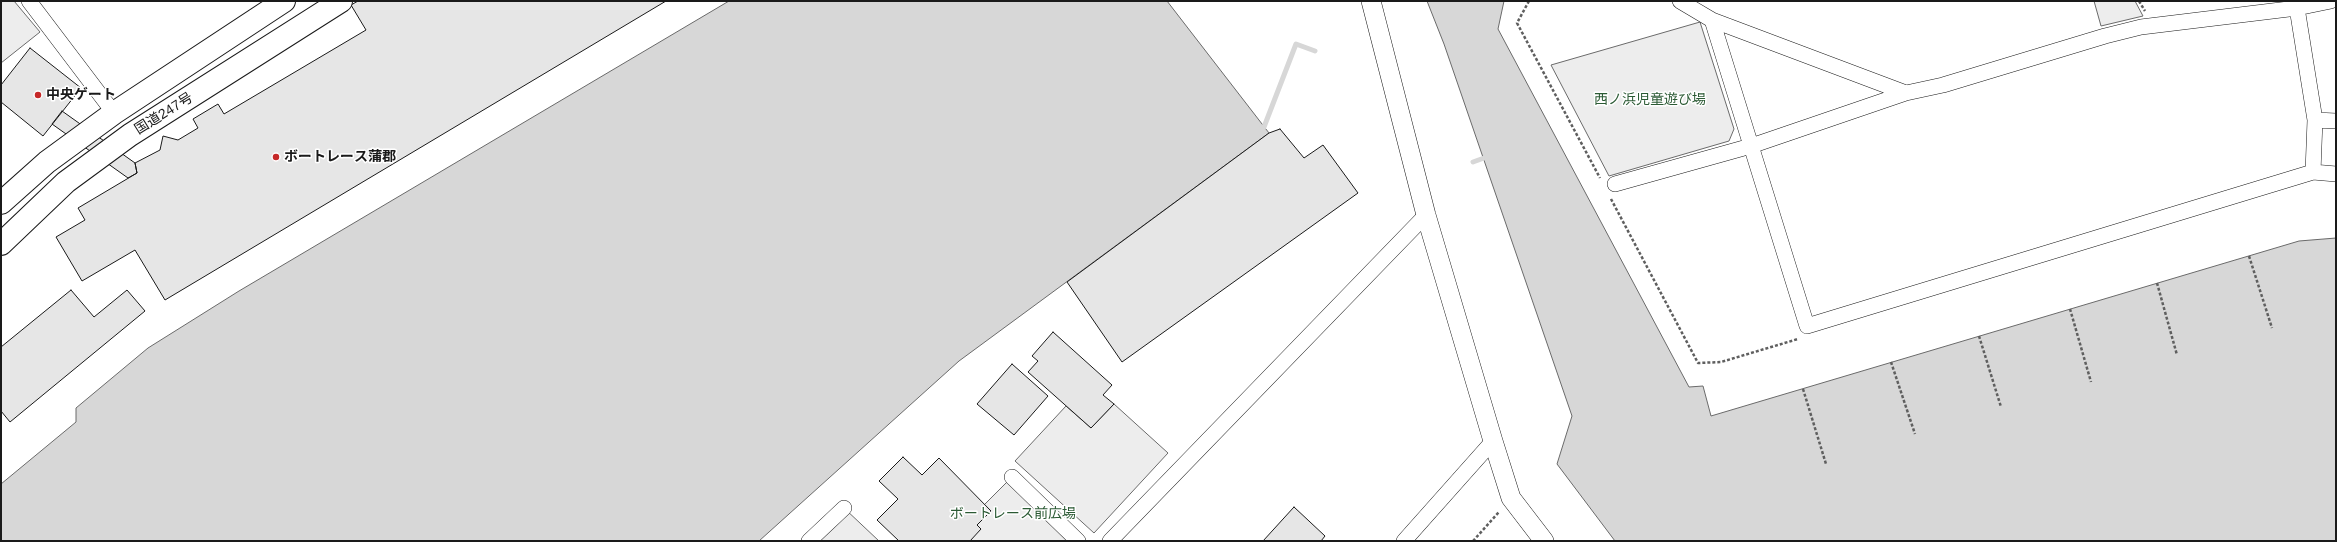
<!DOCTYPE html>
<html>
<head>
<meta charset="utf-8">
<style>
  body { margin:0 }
  #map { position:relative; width:2337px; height:542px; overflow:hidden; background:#fff; font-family:Arial,sans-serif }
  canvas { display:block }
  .frame { position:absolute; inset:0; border:2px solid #1a1a1a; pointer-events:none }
</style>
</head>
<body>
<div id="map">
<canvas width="2337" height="542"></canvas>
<div class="frame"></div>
</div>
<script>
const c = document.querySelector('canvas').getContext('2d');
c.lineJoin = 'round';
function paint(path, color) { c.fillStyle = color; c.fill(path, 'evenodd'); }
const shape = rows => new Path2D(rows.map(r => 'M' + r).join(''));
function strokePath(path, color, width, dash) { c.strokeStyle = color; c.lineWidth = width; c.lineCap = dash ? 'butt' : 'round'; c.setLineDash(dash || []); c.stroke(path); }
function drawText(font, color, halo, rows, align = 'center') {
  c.font = font + ' Arial,"Noto Sans JP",sans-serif'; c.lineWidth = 3; c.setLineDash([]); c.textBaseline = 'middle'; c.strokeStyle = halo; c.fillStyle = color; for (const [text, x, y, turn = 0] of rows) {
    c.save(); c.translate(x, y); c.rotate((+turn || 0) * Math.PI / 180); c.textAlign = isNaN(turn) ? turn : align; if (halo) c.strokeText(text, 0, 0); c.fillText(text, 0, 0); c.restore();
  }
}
const built = shape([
  [1,1,14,1,40,32,1,63,1,1],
  [2094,1,2135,1,2143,16,2101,26,2094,1],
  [1700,22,1734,129,1729,141,1609,176,1551,65,1700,22],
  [1114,404,1168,453,1094,533,1015,461,1066,406,1091,428,1114,404],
  [1012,477,1078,541,948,541,1012,477],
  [844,508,879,541,809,541,844,508]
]);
const water = shape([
  [729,1,1167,1,1269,133,959,361,759,541,1,541,1,484,76,422,76,408,148,348,239,291,729,1],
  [1427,1,1504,1,1498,29,1689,387,1703,386,1711,416,2299,241,2336,238,2336,541,1615,541,1557,464,1572,416,1444,44,1427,1]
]);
const stream = shape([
  [1258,130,1264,127,1296,44,1315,51],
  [1473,162,1484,158]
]);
const building = shape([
  [358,1,666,1,165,300,135,250,82,281,56,237,85,220,78,208,137,173,135,163,160,150,163,136,178,140,198,128,193,119,218,104,224,114,366,30,351,5,358,1],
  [30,48,81,88,43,136,1,102,1,85,30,48],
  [62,111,135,163,137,173,128,178,52,124,62,111],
  [1280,129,1304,158,1323,145,1358,193,1122,362,1067,282,1269,133,1280,129],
  [71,290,94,317,127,290,145,311,10,422,1,411,1,347,71,290],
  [1053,332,1112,385,1103,395,1114,404,1091,428,1028,372,1038,361,1032,356,1053,332],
  [1012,364,1048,396,1014,435,977,404,1012,364],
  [903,457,922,475,939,458,991,511,977,525,981,529,970,541,899,541,877,520,898,499,879,481,903,457],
  [1294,507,1325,536,1321,541,1263,541,1294,507]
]);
const path = shape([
  [1529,1,1517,23,1600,178],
  [2139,1,2145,11],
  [1611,199,1698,363,1721,362,1798,339],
  [2249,256,2272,328],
  [2157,283,2177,355],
  [2070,309,2091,382],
  [1979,336,2001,407],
  [1891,362,1915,434],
  [1803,389,1826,464],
  [1473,541,1499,512]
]);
const minor = shape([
  [29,1,114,113],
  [1680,1,1712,20,1906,93,1943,85,2105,36,2141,27,2297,8,2331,1],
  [1712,20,1807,326,2313,172,2315,120,2297,8],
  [2315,120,2336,121],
  [2313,172,2336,174],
  [1615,184,1751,146,1906,93],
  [1012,477,1078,541],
  [809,541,844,508],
  [1110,541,1426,215],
  [1404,541,1493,441]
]);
const tertiary = shape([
  [1371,1,1426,215,1493,441,1511,498,1544,541]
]);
const trunk = shape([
  [1,203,47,162,114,113,284,1],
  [1,244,66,182,130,135,341,1]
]);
const markers = [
  [38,95,4,"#c62828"],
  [276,157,4,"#c62828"]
];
const poiNames = [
  ["中央ゲート",46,95],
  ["ボートレース蒲郡",284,157]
];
const parkNames = [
  ["西ノ浜児童遊び場",1650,100],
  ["ボートレース前広場",1013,514]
];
const streetNames = [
  ["国道247号",164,114,-32]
];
paint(built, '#ededed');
strokePath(built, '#6a6a6a', 1);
paint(water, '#d7d7d7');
strokePath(water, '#6a6a6a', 1);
strokePath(stream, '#d7d7d7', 5);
paint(building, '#e6e6e6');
strokePath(building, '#1a1a1a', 1);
strokePath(minor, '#1a1a1a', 16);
strokePath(tertiary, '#1a1a1a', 20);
strokePath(trunk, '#1a1a1a', 24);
strokePath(path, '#5f5f5f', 2.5, [3, 2]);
strokePath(minor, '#fff', 15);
strokePath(tertiary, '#fff', 19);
strokePath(trunk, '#fff', 22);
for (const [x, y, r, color] of markers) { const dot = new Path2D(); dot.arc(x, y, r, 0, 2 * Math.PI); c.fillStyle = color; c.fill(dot); strokePath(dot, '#fff', 1.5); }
drawText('bold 14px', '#1a1a1a', '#fff', poiNames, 'left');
drawText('14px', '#2b5a34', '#fff', parkNames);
drawText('14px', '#1a1a1a', '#fff', streetNames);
</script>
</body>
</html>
